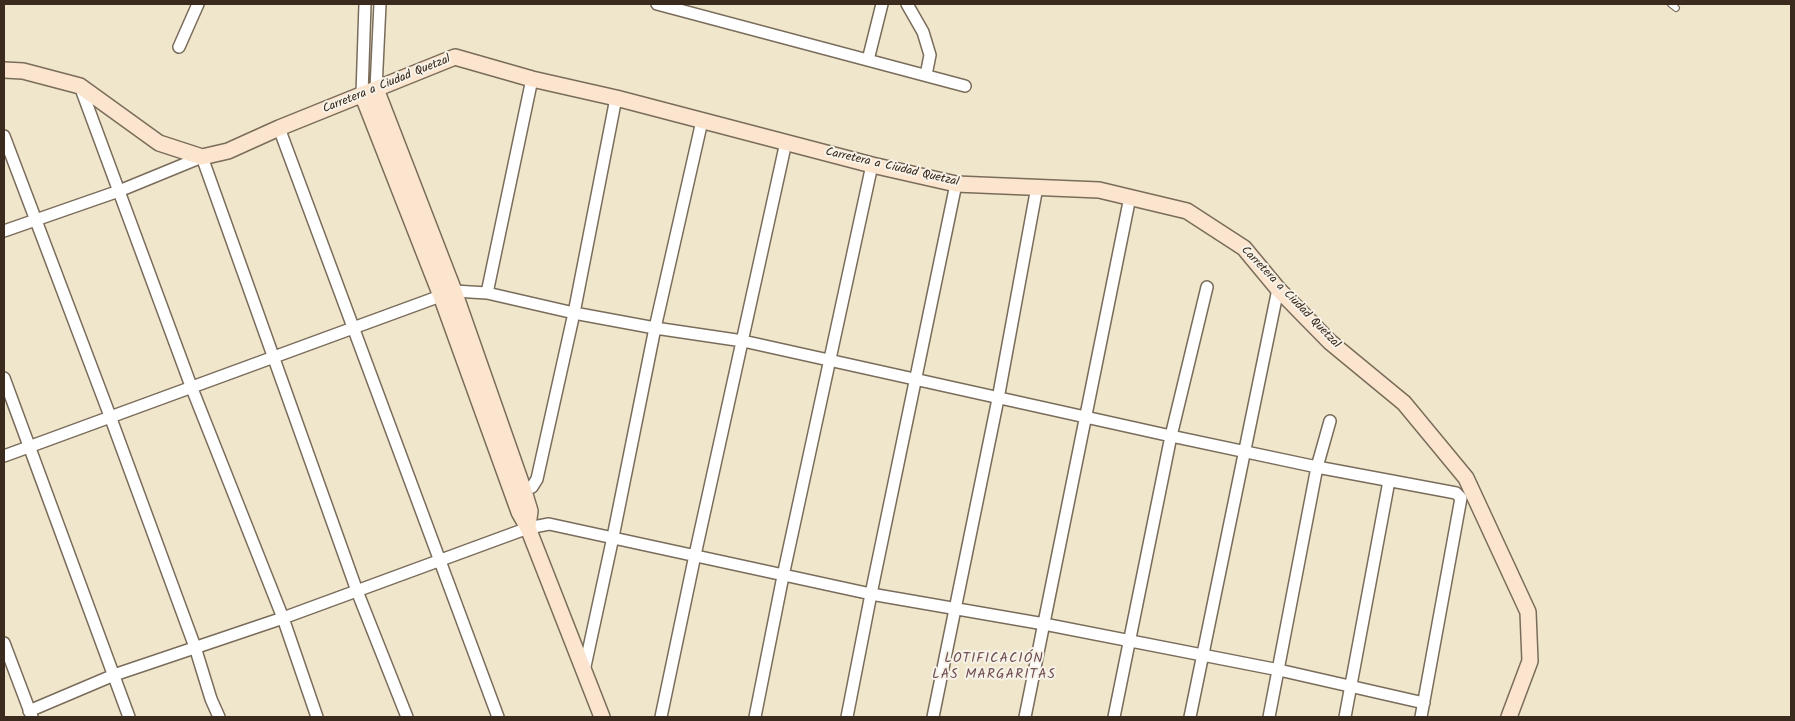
<!DOCTYPE html>
<html>
<head>
<meta charset="utf-8">
<style>
  body { margin:0 }
  #map { position:relative; width:1795px; height:721px; overflow:hidden; background:#efe6cb; font-family:Kalam,sans-serif }
  canvas { display:block }
  .frame { position:absolute; inset:0; border:5px solid #3b2a1e; pointer-events:none }
</style>
</head>
<body>
<div id="map">
<canvas width="1795" height="721"></canvas>
<div class="frame"></div>
</div>
<script>
const c = document.querySelector('canvas').getContext('2d');
c.lineJoin = 'round';
const shape = rows => new Path2D(rows.map(r => 'M' + r).join(''));
function strokePath(path, color, width, dash) { c.strokeStyle = color; c.lineWidth = width; c.lineCap = dash ? 'butt' : 'round'; c.setLineDash(dash || []); c.stroke(path); }
function drawText(font, color, halo, rows, align = 'center') {
  c.font = font + ' Kalam,sans-serif'; c.lineWidth = 4; c.setLineDash([]); c.textBaseline = 'middle'; c.strokeStyle = halo; c.fillStyle = color; for (const [text, x, y, turn = 0] of rows) {
    c.save(); c.translate(x, y); c.rotate((+turn || 0) * Math.PI / 180); c.textAlign = isNaN(turn) ? turn : align; if (halo) c.strokeText(text, 0, 0); c.fillText(text, 0, 0); c.restore();
  }
}
const lane = shape([
  [1671,4,1676,8]
]);
const street = shape([
  [657,4,965,86],
  [907,4,923,32,930,55,926,75],
  [179,47,198,4],
  [868,60,882,4],
  [80,86,191,386,283,618,317,717],
  [376,89,380,4],
  [362,94,365,4],
  [279,128,498,717],
  [4,136,110,416,195,647,211,699,219,717],
  [4,231,119,191,202,157,357,591,407,717],
  [487,293,532,79],
  [4,378,129,717],
  [4,456,454,291,487,293,574,313,655,328,743,341,1171,436,1317,467,1456,493,1461,498,1421,717],
  [518,493,532,487,537,479,574,313,616,98],
  [4,643,32,717],
  [584,671,613,537,655,328,702,121],
  [29,711,114,675,283,618,528,528,549,524,871,594,1044,624,1279,670,1424,703],
  [661,717,695,555,786,142],
  [755,717,783,576,872,165],
  [847,717,871,594,956,184],
  [933,717,998,399,1037,187],
  [1025,717,1130,197],
  [1114,717,1171,436,1207,287],
  [1190,717,1278,289],
  [1269,717,1317,467,1330,421],
  [1345,717,1389,481]
]);
const secondary = shape([
  [4,70,23,71,80,86,159,143,202,157,228,151,279,128,455,57,532,79,616,98,872,165,956,184,1099,190,1187,211,1244,248,1278,289,1330,342,1404,403,1466,478,1528,612,1530,661,1509,717],
  [376,89,454,291,524,491,530,511,528,526],
  [362,94,441,296,519,512,528,528,602,717]
]);
const streetNames = [
  ["Carretera a Ciudad Quetzal",387,85,-22],
  ["Carretera a Ciudad Quetzal",892,168,13],
  ["Carretera a Ciudad Quetzal",1290,298,46]
];
const neighbourhoodNames = [
  ["LOTIFICACIÓN",994,660],
  ["LAS MARGARITAS",994,676]
];
strokePath(lane, '#7a6c5b', 8);
strokePath(street, '#7a6c5b', 14);
strokePath(secondary, '#7a6c5b', 18);
strokePath(lane, '#fff', 5.5);
strokePath(street, '#fff', 11);
strokePath(secondary, '#fbe5cf', 15);
drawText('12px', '#3b2a1e', '#f7f3e8', streetNames);
c.letterSpacing = '1px';
drawText('14px', '#714f54', '#f7f3e8', neighbourhoodNames);
c.letterSpacing = '0px';
</script>
</body>
</html>
